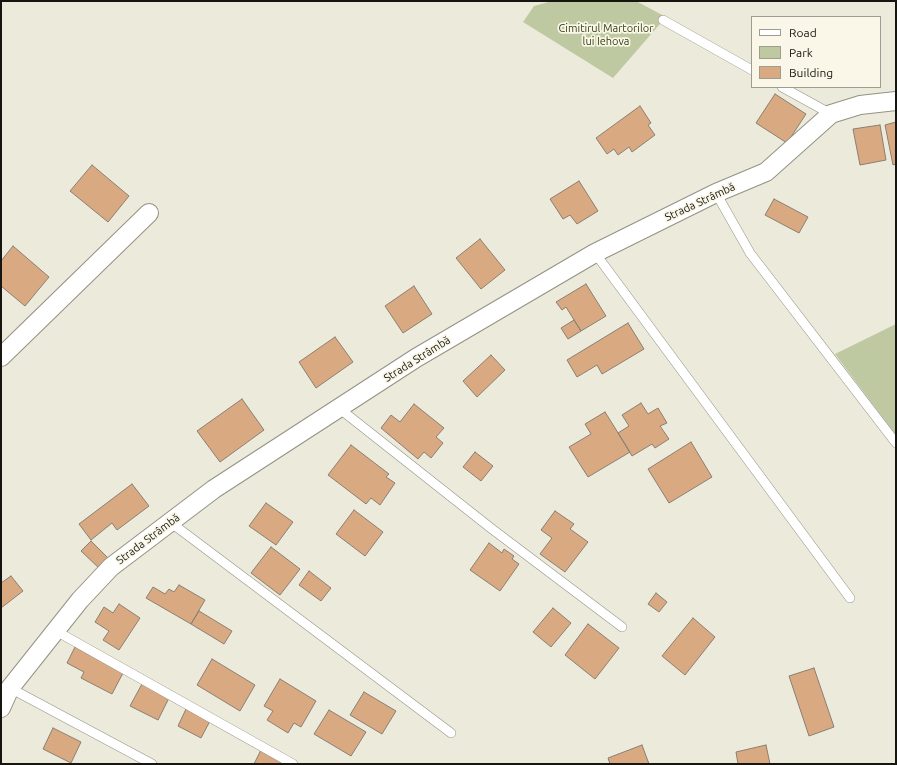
<!DOCTYPE html>
<html>
<head>
<meta charset="utf-8">
<style>
  body { margin:0 }
  #map { position:relative; width:897px; height:765px; overflow:hidden; background:#eceada; font-family:Ubuntu,sans-serif }
  canvas { display:block }
  .frame { position:absolute; inset:0; border:2px solid #16150f; pointer-events:none }
  .legend { position:absolute; left:751px; top:16px; width:130px; height:72px; box-sizing:border-box; background:#faf7e8; border:1px solid #9f9d91; margin:0; padding:5px 7px; list-style:none; font-size:12px; color:#16150f }
  .legend li { display:flex; align-items:center; gap:8px; height:20px }
  .legend b { width:20px; border:1px solid #9f9d91 }
</style>
</head>
<body>
<div id="map">
<canvas width="897" height="765"></canvas>
<div class="frame"></div>
<ul class="legend">
<li><b style="height:5px;background:#fff"></b>Road</li>
<li><b style="height:11px;background:#bec9a2"></b>Park</li>
<li><b style="height:11px;background:#d9aa81"></b>Building</li>
</ul>
</div>
<script>
const c = document.querySelector('canvas').getContext('2d');
c.lineJoin = 'round';
function paint(path, color) { c.fillStyle = color; c.fill(path, 'evenodd'); }
const shape = rows => new Path2D(rows.map(r => 'M' + r).join(''));
function strokePath(path, color, width, dash) { c.strokeStyle = color; c.lineWidth = width; c.lineCap = dash ? 'butt' : 'round'; c.setLineDash(dash || []); c.stroke(path); }
function drawText(font, color, halo, rows, align = 'center') {
  c.font = font + ' Ubuntu,sans-serif'; c.lineWidth = 3.5; c.setLineDash([]); c.textBaseline = 'middle'; c.strokeStyle = halo; c.fillStyle = color; for (const [text, x, y, turn = 0] of rows) {
    c.save(); c.translate(x, y); c.rotate((+turn || 0) * Math.PI / 180); c.textAlign = isNaN(turn) ? turn : align; if (halo) c.strokeText(text, 0, 0); c.fillText(text, 0, 0); c.restore();
  }
}
const green = shape([
  [552,1,636,1,666,17,613,78,523,22,534,6],
  [896,324,896,435,835,354]
]);
const building = shape([
  [775,94,806,114,787,143,756,123,775,94],
  [640,106,651,123,648,125,655,135,632,152,629,147,618,155,614,149,607,154,596,138,640,106],
  [896,122,896,164,893,165,885,125,896,122],
  [880,125,886,160,860,165,853,129,880,125],
  [92,165,129,196,108,222,70,191,92,165],
  [579,181,598,211,577,224,570,215,563,219,550,199,579,181],
  [774,199,808,217,799,233,765,215,774,199],
  [480,239,505,270,481,289,456,258,480,239],
  [13,246,49,277,25,306,1,286,1,261,13,246],
  [586,284,606,316,581,331,566,307,562,310,556,302,586,284],
  [414,286,432,314,403,333,385,306,414,286],
  [574,320,581,331,568,339,561,328,574,320],
  [628,323,644,349,602,374,597,365,577,377,567,360,628,323],
  [335,337,353,362,316,388,299,362,335,337],
  [491,355,505,370,477,397,463,381,491,355],
  [242,399,264,430,220,462,197,431,242,399],
  [641,403,648,414,658,408,667,423,660,426,669,439,655,448,652,444,632,456,618,433,629,426,622,415,641,403],
  [414,404,444,428,436,437,443,443,431,458,424,452,418,459,381,428,391,415,400,422,414,404],
  [605,412,630,452,588,477,569,447,591,434,585,424,605,412],
  [691,442,712,477,669,503,648,469,691,442],
  [351,445,389,474,386,477,395,483,380,505,371,498,366,504,328,475,351,445],
  [475,452,493,466,481,481,463,467,475,452],
  [132,484,149,506,117,530,112,523,91,540,79,524,132,484],
  [266,503,293,522,276,545,249,526,266,503],
  [354,510,383,532,365,556,336,534,354,510],
  [555,511,574,524,570,529,588,542,565,572,540,554,552,538,541,530,555,511],
  [91,541,109,559,100,569,81,551,91,541],
  [489,543,502,553,504,549,514,556,512,559,519,564,500,591,470,570,489,543],
  [271,547,300,569,280,595,251,573,271,547],
  [309,571,331,588,321,601,299,585,309,571],
  [11,576,23,591,1,608,1,583,11,576],
  [179,585,205,600,191,624,146,598,153,587,165,594,169,589,174,592,179,585],
  [656,593,667,602,659,612,648,604,656,593],
  [119,604,140,618,119,650,103,640,109,631,95,622,104,607,113,613,119,604],
  [553,608,571,623,551,647,533,632,553,608],
  [199,611,232,631,224,644,191,624,199,611],
  [693,618,715,637,685,675,662,656,693,618],
  [588,624,619,648,595,679,565,655,588,624],
  [75,647,123,673,112,694,81,678,84,672,67,663,75,647],
  [212,659,255,685,240,711,197,685,212,659],
  [814,668,834,727,809,736,789,676,814,668],
  [280,679,316,701,301,727,294,723,288,733,267,720,273,711,264,706,280,679],
  [142,684,169,698,158,720,130,706,142,684],
  [364,692,396,711,382,734,350,715,364,692],
  [186,709,210,721,201,738,178,726,186,709],
  [329,710,366,732,351,756,314,734,329,710],
  [53,728,81,742,71,763,43,749,53,728],
  [642,745,649,764,610,764,608,758,642,745],
  [766,745,770,764,738,764,736,752,766,745],
  [261,750,288,764,254,764,261,750]
]);
const lane = shape([
  [663,20,752,70],
  [782,87,831,114],
  [716,193,750,253,896,443],
  [595,253,850,598],
  [340,409,492,529,622,627],
  [170,522,451,733],
  [56,631,293,764],
  [10,688,152,764]
]);
const street = shape([
  [1,357,149,213],
  [1,708,10,688,80,600,111,567,214,489,416,358,595,253,716,193,766,172,831,114,860,105,896,101]
]);
const parkNames = [
  ["Cimitirul Martorilor",606,28],
  ["lui Iehova",606,41]
];
const streetNames = [
  ["Strada Strâmbă",700,202,-25],
  ["Strada Strâmbă",417,359,-32],
  ["Strada Strâmbă",148,539,-37]
];
paint(green, '#bec9a2');
paint(building, '#d9aa81');
strokePath(building, '#8a7e74', 1);
strokePath(lane, '#949284', 10);
strokePath(street, '#949284', 20);
strokePath(lane, '#fff', 9);
strokePath(street, '#fff', 18);
drawText('11px', '#363f14', '#faf7e8', parkNames);
drawText('11px', '#16150f', '#faf7e8', streetNames);
</script>
</body>
</html>
